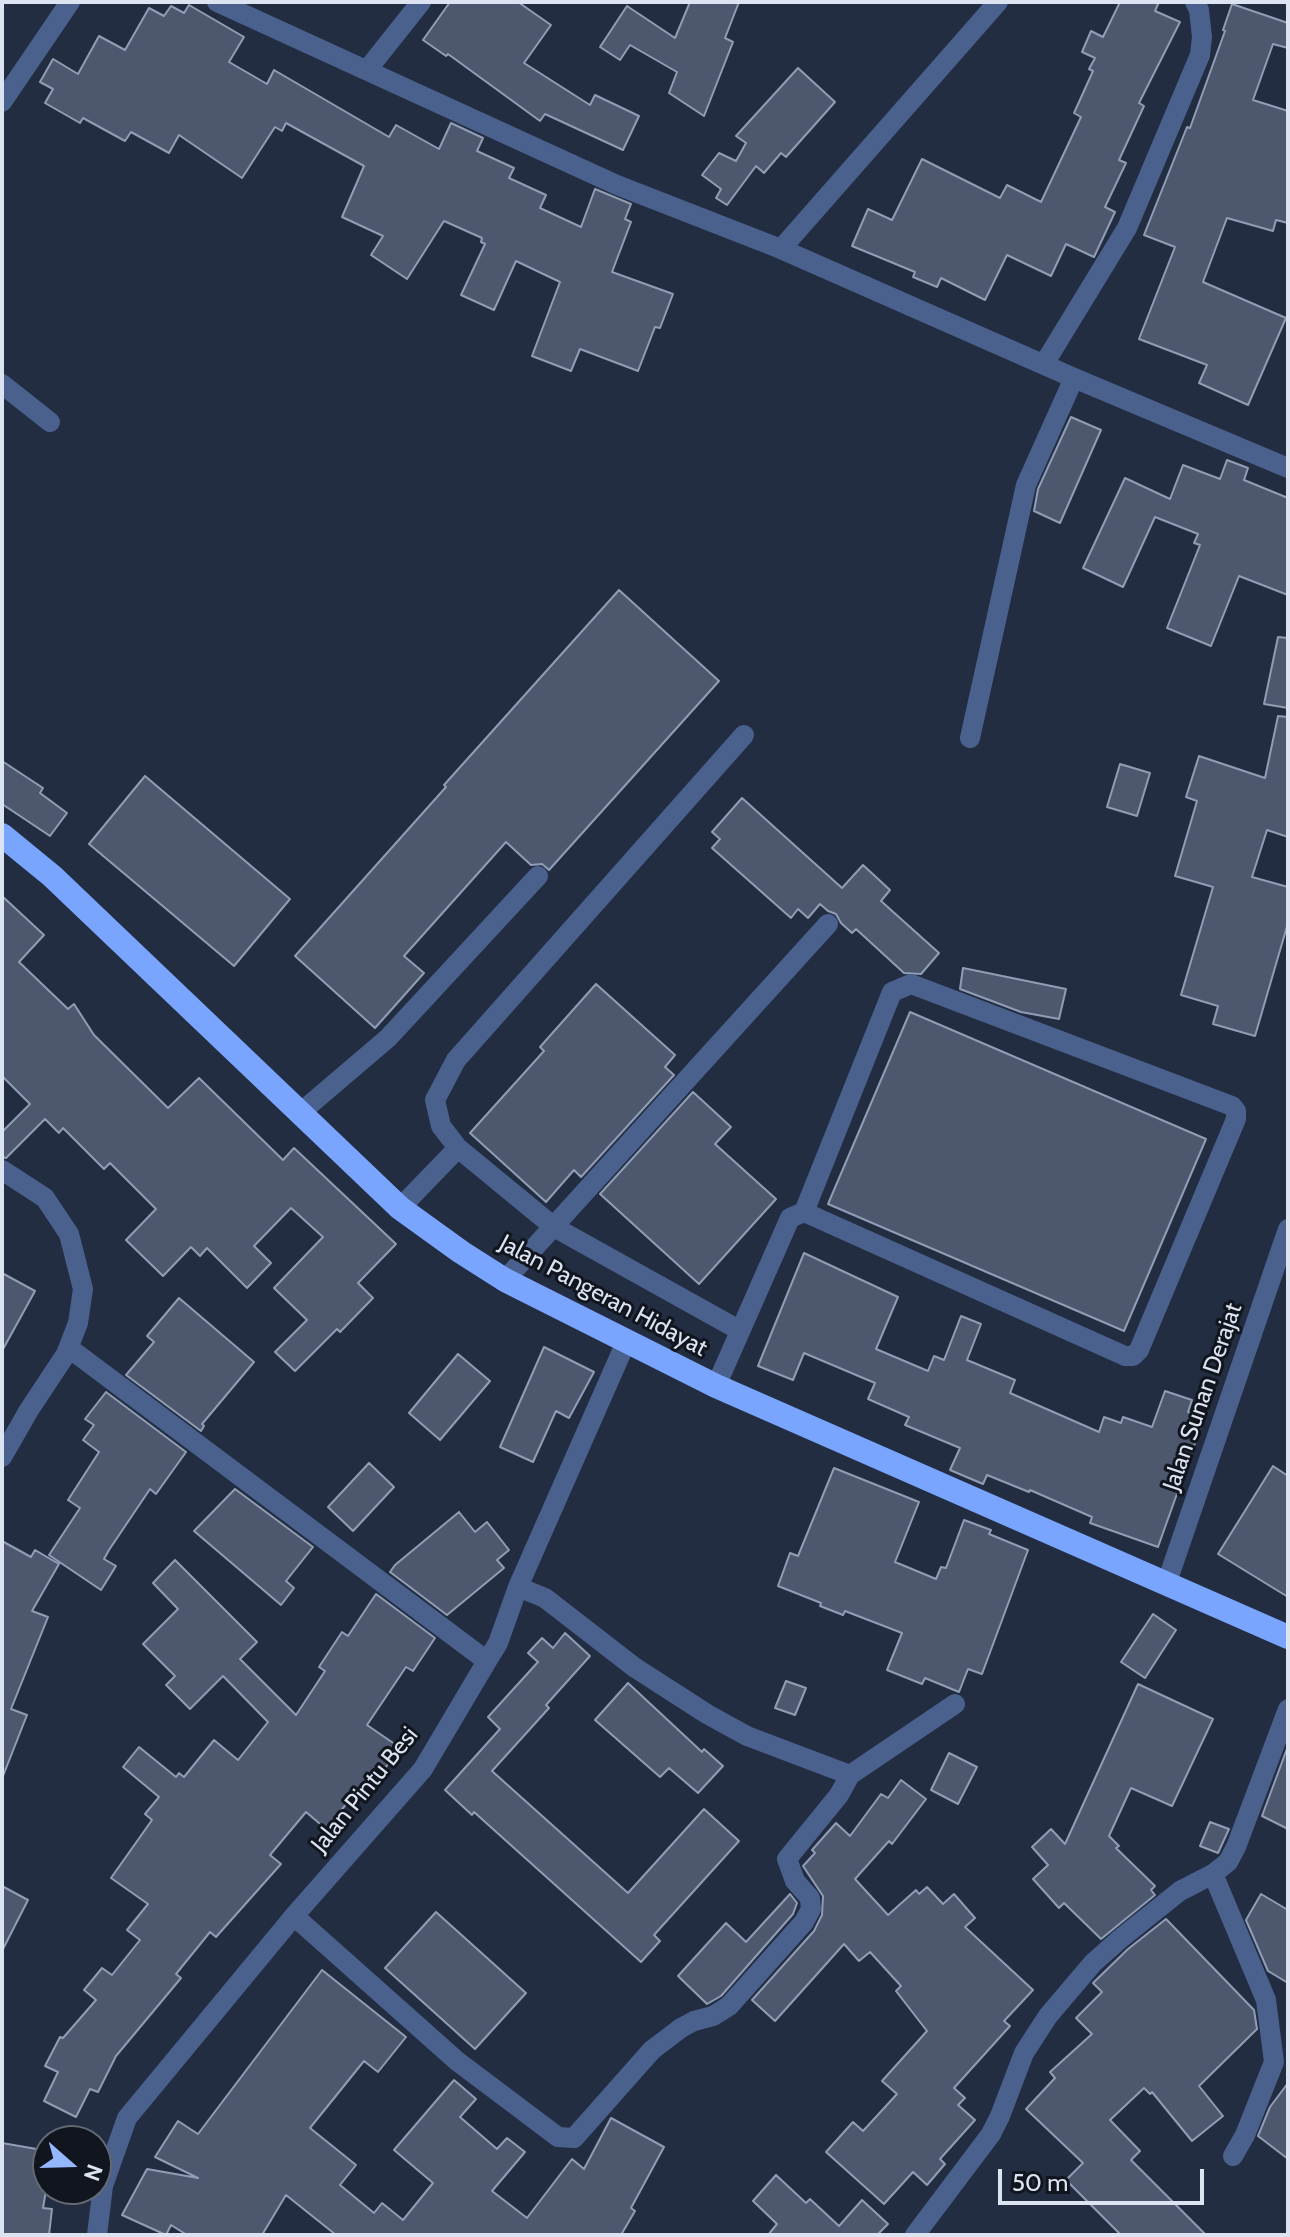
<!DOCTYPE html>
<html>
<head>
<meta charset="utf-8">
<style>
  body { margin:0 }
  #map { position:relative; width:1290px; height:2237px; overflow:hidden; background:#232d41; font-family:Cabin,sans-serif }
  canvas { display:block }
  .frame { position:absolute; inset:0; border:4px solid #dde4f1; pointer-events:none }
  .north { position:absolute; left:32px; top:2125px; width:80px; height:80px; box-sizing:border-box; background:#11151e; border:2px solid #636872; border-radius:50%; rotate:110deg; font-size:22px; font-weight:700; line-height:32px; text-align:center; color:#dde4f1 }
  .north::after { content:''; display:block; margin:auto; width:28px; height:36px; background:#94b7fd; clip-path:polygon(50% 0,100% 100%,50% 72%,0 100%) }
  .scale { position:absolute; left:998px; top:2169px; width:206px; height:36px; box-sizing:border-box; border:4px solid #dde4f1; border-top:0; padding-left:10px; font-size:24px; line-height:28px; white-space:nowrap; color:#dde4f1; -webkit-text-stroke:6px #11151e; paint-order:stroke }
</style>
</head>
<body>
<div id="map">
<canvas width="1290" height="2237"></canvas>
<div class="frame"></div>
<div class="north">N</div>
<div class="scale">50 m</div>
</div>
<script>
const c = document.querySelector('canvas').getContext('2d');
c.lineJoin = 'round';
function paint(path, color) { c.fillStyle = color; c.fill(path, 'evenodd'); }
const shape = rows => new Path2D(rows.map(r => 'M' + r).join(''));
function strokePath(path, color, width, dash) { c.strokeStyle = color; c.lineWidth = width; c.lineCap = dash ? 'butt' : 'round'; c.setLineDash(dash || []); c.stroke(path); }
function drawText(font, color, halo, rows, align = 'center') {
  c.font = font + ' Cabin,sans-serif'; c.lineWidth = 6; c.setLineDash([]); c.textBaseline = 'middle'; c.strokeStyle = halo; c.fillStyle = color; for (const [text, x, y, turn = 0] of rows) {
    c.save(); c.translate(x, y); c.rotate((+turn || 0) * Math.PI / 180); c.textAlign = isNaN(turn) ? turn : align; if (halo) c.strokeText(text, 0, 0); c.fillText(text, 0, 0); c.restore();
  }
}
const building = shape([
  [450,2,518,2,551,25,524,63,590,105,595,95,639,116,623,150,545,114,540,121,448,54,446,56,423,40,450,2],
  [690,2,739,2,725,38,733,42,704,116,669,93,677,72,630,45,620,60,600,47,627,6,675,38,690,2],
  [1120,2,1159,2,1155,11,1180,22,1139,103,1144,106,1119,160,1126,163,1105,207,1115,212,1094,257,1066,244,1051,276,1007,255,985,300,941,278,937,287,913,277,915,272,852,246,868,209,892,220,922,159,1000,198,1007,185,1041,202,1081,117,1074,113,1093,71,1089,69,1095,58,1082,52,1091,31,1103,37,1120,2],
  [1232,4,1288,23,1288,48,1273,44,1253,100,1288,111,1288,223,1276,220,1273,231,1227,218,1203,282,1286,318,1248,405,1199,383,1207,365,1139,339,1175,247,1144,235,1187,127,1190,128,1225,31,1223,30,1232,4],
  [189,5,244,37,229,62,267,84,274,70,389,137,396,125,439,149,451,123,483,138,477,151,514,168,509,178,546,195,540,208,581,227,595,189,631,204,625,219,631,222,612,272,673,294,660,328,655,327,638,371,580,349,571,371,532,356,560,282,516,261,494,310,461,295,485,244,481,242,482,238,444,221,407,279,371,255,383,236,342,217,364,166,286,123,282,131,275,127,242,178,179,135,169,153,131,132,125,141,83,118,80,123,45,103,53,89,40,82,53,59,78,74,99,36,125,50,149,8,164,16,171,6,184,13,189,5],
  [798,68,835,102,786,157,781,153,764,173,756,166,727,205,716,198,721,189,702,175,719,153,736,161,746,143,736,136,798,68],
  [1071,417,1101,430,1060,523,1034,511,1038,489,1071,417],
  [1227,460,1248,468,1244,480,1288,498,1288,595,1239,576,1211,646,1167,628,1200,545,1194,543,1198,534,1155,517,1123,587,1083,568,1125,478,1170,499,1183,465,1220,479,1227,460],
  [619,590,719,681,549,870,542,864,531,865,506,842,404,956,424,973,375,1028,295,956,446,787,444,785,619,590],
  [1278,637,1288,638,1288,708,1264,704,1278,637],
  [1278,716,1288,717,1288,837,1267,830,1252,877,1288,887,1288,923,1255,1036,1213,1024,1218,1006,1181,995,1213,887,1175,876,1197,801,1186,797,1199,756,1265,778,1278,716],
  [2,761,43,788,40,793,67,813,50,836,2,804,2,761],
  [1120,764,1150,773,1137,816,1107,807,1120,764],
  [145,776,290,899,234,966,89,844,145,776],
  [742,798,842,888,863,865,890,890,881,901,939,953,921,974,904,973,856,929,852,933,841,923,836,914,828,911,820,904,808,918,798,909,791,918,712,848,720,839,712,832,742,798],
  [2,896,44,935,19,962,68,1009,74,1004,94,1035,168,1108,199,1078,283,1160,294,1148,396,1244,358,1283,373,1298,340,1332,337,1329,295,1371,275,1352,307,1320,274,1288,323,1237,291,1208,254,1246,271,1263,247,1288,207,1248,200,1256,191,1247,163,1276,126,1240,156,1209,110,1163,104,1169,63,1128,59,1133,45,1119,6,1158,2,1157,2,1132,30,1104,2,1076,2,896],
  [963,968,1066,989,1059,1019,1021,1012,960,989,963,968],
  [596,984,675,1055,665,1067,674,1075,581,1177,574,1170,546,1202,470,1133,544,1051,540,1047,596,984],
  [910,1012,1206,1139,1124,1331,828,1204,910,1012],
  [693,1092,731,1127,715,1144,776,1199,699,1284,600,1194,693,1092],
  [804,1253,898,1297,876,1349,928,1371,934,1356,944,1360,961,1316,981,1324,967,1360,1015,1380,1010,1393,1099,1432,1104,1417,1121,1423,1123,1417,1152,1427,1165,1391,1192,1400,1188,1412,1204,1418,1158,1547,1090,1523,1092,1517,1030,1490,1029,1492,987,1475,983,1484,950,1470,960,1448,905,1425,909,1417,868,1399,875,1383,804,1353,793,1380,758,1366,804,1253],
  [2,1273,35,1291,2,1351,2,1273],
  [179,1298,254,1362,202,1424,204,1426,201,1431,126,1375,154,1342,147,1336,179,1298],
  [544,1347,594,1372,569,1418,556,1411,533,1462,500,1447,544,1347],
  [458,1354,490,1381,440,1440,409,1413,458,1354],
  [106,1392,186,1452,156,1494,150,1489,109,1550,104,1559,116,1566,101,1590,49,1555,80,1508,68,1500,99,1452,83,1440,94,1425,85,1419,106,1392],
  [369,1463,394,1487,353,1531,328,1507,369,1463],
  [1273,1466,1288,1476,1288,1597,1218,1554,1273,1466],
  [834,1468,919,1502,895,1562,936,1579,941,1567,946,1568,964,1520,991,1530,989,1534,1028,1550,982,1674,968,1669,959,1692,925,1678,922,1684,887,1670,902,1633,845,1611,843,1615,820,1606,821,1603,778,1586,790,1553,798,1556,834,1468],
  [235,1489,313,1547,286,1581,294,1588,281,1605,194,1531,235,1489],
  [459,1512,475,1532,487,1522,509,1550,497,1560,504,1568,447,1615,390,1572,395,1565,459,1512],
  [2,1541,31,1557,35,1550,59,1564,32,1611,48,1617,11,1709,27,1715,3,1776,2,1541],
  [175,1560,257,1642,240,1659,296,1715,325,1671,319,1667,342,1632,348,1636,376,1594,435,1638,413,1671,406,1667,367,1725,399,1747,377,1781,369,1776,326,1829,306,1812,270,1855,281,1864,216,1937,210,1932,176,1974,181,1978,116,2056,98,2092,90,2089,76,2117,44,2101,58,2072,45,2066,60,2037,63,2038,96,2000,84,1990,102,1968,112,1975,140,1940,127,1930,148,1904,111,1878,152,1820,145,1814,159,1797,123,1767,139,1747,176,1777,179,1773,184,1777,214,1740,238,1760,268,1722,223,1676,190,1709,166,1685,175,1676,143,1644,178,1609,153,1583,175,1560],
  [1153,1614,1176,1630,1145,1678,1121,1662,1153,1614],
  [565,1633,590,1656,546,1705,549,1708,492,1771,628,1893,704,1809,739,1841,654,1935,660,1941,641,1962,474,1812,472,1815,445,1790,500,1729,488,1717,538,1662,528,1653,542,1638,553,1648,565,1633],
  [786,1681,806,1688,795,1715,775,1708,786,1681],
  [628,1683,702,1752,704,1749,723,1766,698,1793,669,1768,660,1777,595,1720,628,1683],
  [1138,1684,1213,1719,1172,1806,1131,1788,1109,1836,1119,1846,1116,1848,1155,1886,1151,1890,1155,1895,1101,1939,1064,1903,1059,1908,1033,1879,1048,1865,1032,1847,1051,1829,1065,1844,1138,1684],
  [1288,1746,1288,1829,1262,1816,1288,1746],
  [949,1753,977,1767,958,1804,931,1790,949,1753],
  [901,1780,926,1799,892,1844,889,1841,855,1879,888,1915,916,1890,919,1894,927,1887,943,1904,954,1894,975,1918,965,1927,1033,1990,1004,2021,1010,2026,954,2088,965,2098,958,2105,975,2120,940,2159,945,2164,927,2185,913,2172,884,2204,826,2152,853,2122,863,2131,897,2094,882,2081,927,2031,896,1991,901,1986,870,1952,859,1961,844,1944,775,2021,752,2000,814,1931,822,1915,823,1896,803,1866,815,1853,812,1850,836,1823,850,1836,881,1794,888,1798,901,1780],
  [1210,1822,1229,1829,1218,1853,1200,1846,1210,1822],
  [2,1886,28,1900,2,1951,2,1886],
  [790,1894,797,1903,793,1914,721,1996,707,2004,678,1976,726,1923,746,1942,790,1894],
  [1261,1894,1288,1910,1288,1983,1268,1971,1246,1920,1261,1894],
  [436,1912,526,1993,475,2049,385,1968,436,1912],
  [1166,1919,1254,2010,1257,2029,1199,2086,1223,2116,1192,2141,1152,2092,1150,2094,1144,2088,1110,2120,1140,2151,1131,2160,1206,2235,1121,2235,1066,2180,1083,2163,1026,2109,1055,2078,1050,2072,1092,2034,1076,2018,1102,1992,1093,1983,1128,1949,1166,1919],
  [322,1970,406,2037,378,2072,364,2061,310,2128,356,2165,340,2185,374,2213,382,2203,403,2220,433,2183,394,2150,454,2080,476,2099,460,2117,497,2149,507,2138,525,2152,492,2191,527,2218,572,2159,584,2169,611,2118,664,2147,631,2208,635,2211,621,2235,336,2235,286,2195,262,2235,187,2235,171,2225,166,2235,122,2215,147,2169,198,2178,155,2157,178,2121,198,2134,322,1970],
  [1288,2083,1288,2159,1258,2136,1270,2107,1288,2083],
  [2,2143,48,2151,48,2179,43,2208,52,2209,49,2235,2,2235,2,2143],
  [776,2175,806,2203,810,2199,839,2226,862,2200,888,2224,877,2235,768,2235,777,2224,753,2201,776,2175]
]);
const minor = shape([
  [217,2,617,185,781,249,1074,378,1288,468],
  [367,70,421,2],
  [2,102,70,2],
  [781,249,998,2],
  [1044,364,1127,228,1200,55,1202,37,1199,10,1195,2],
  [2,384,50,422],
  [970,738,1026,485,1074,378],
  [300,1113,388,1038,538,876],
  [2,1170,45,1198,69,1234,83,1289,78,1323,66,1354,29,1410,2,1457],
  [400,1208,458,1148],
  [505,1280,828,924],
  [739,1330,554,1227,458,1148,441,1126,435,1100,456,1060,744,735],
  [69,1348,487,1661],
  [716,1386,790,1218,804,1212,892,992,911,984,1232,1106,1236,1111,1236,1119,1139,1350,1133,1356,1125,1356,804,1212],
  [1167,1582,1288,1229],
  [518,1587,545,1598,634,1667,707,1714,747,1736,850,1775],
  [1213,1874,1266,2000,1274,2062,1245,2135,1233,2156],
  [294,1916,457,2061,558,2137,574,2138,652,2050,681,2028,694,2021,713,2016,729,2006,804,1922,811,1909,810,1898,795,1881,787,1859,839,1795,850,1775,955,1704],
  [97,2235,103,2186,127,2118,294,1916,423,1769,487,1661,498,1643,518,1587,626,1342],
  [915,2235,991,2134,1000,2116,1024,2053,1048,2016,1093,1963,1120,1939,1180,1891,1213,1874,1228,1862,1236,1847,1288,1709]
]);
const highway = shape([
  [2,835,52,876,400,1208,461,1252,505,1280,716,1386,1288,1637]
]);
const streetNames = [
  ["Jalan Pangeran Hidayat",603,1296,28],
  ["Jalan Sunan Derajat",1203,1397,-71],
  ["Jalan Pintu Besi",365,1790,-51]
];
paint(building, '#4d586e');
strokePath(building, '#909db5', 2);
strokePath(minor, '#4a608d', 20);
strokePath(highway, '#7aa5fe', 24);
drawText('24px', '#dde4f1', '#11151e', streetNames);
</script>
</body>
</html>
